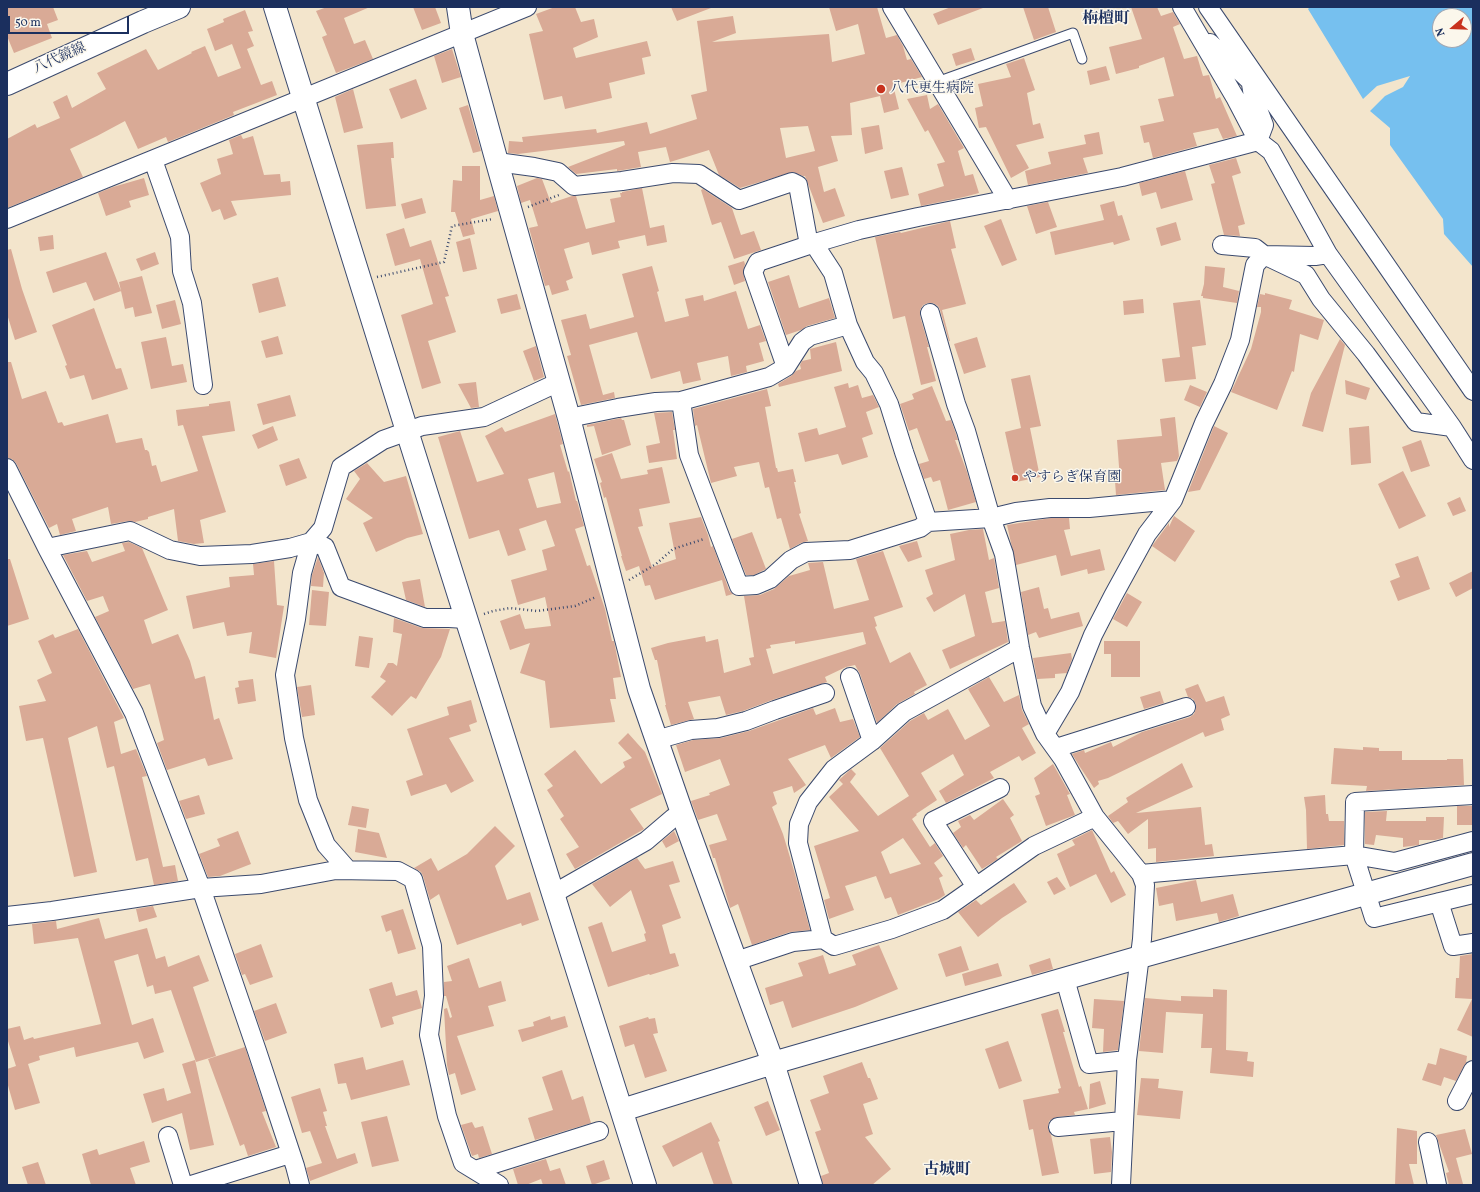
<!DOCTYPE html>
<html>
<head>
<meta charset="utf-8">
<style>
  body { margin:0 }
  #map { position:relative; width:1480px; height:1192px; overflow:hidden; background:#f3e5cc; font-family:Vollkorn,serif }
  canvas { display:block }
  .frame { position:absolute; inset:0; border:8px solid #1b2f5e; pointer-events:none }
  .north { position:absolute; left:1432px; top:8px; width:40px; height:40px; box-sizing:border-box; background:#fbf7ec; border:1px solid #a1a7b3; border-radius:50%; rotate:251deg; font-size:11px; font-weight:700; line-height:16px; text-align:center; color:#1b2f5e }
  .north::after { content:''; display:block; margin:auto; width:14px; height:18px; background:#c8321e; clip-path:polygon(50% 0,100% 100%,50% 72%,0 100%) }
  .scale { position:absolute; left:8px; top:16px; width:121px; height:18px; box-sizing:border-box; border:2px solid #1b2f5e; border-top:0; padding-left:5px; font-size:12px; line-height:14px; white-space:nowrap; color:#1b2f5e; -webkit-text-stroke:3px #fbf7ec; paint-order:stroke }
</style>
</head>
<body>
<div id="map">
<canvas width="1480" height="1192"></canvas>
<div class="frame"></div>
<div class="north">N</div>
<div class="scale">50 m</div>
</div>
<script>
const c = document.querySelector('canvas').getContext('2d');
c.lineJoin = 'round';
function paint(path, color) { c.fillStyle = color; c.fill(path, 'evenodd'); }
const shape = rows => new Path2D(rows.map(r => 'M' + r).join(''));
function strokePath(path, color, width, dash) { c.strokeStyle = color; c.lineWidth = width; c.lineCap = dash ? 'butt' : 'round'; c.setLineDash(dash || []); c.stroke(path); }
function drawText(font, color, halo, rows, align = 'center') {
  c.font = font + ' Vollkorn,"Noto Serif JP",serif'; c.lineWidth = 3; c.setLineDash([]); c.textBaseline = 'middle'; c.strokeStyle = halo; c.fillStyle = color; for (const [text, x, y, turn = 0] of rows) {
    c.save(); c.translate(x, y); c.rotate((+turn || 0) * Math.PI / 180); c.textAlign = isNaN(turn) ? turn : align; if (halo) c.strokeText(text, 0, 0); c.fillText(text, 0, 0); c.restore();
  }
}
const water = shape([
  [1310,7,1473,7,1473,267,1444,234,1443,219,1390,145,1390,128,1370,111,1385,96,1403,87,1410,76,1377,86,1363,99,1308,9],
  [1440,16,1464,16,1464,40,1440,40]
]);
const building = shape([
  [7,7,53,7,58,20,47,24,52,38,14,53,7,36],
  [327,7,370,7,344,18,354,44,365,40,373,59,336,73,322,37,327,35,316,11],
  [413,7,435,7,441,23,422,30],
  [555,7,575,7,581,22,594,19,598,37,573,48,576,58,647,41,651,56,642,58,645,74,609,83,612,98,565,109,562,96,544,100,529,34,543,31,536,14],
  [671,7,711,7,711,8,677,21],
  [829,7,877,7,886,38,897,35,903,46,907,60,911,59,922,77,893,85,899,109,884,113,880,96,850,103,852,135,831,136,838,161,818,167,824,192,835,188,845,216,823,223,805,176,803,176,793,172,740,188,719,175,709,150,670,162,666,147,638,152,641,167,617,171,617,169,576,174,568,167,625,145,624,141,518,154,508,153,509,141,523,142,522,137,596,129,597,133,647,122,650,134,697,119,691,95,707,91,697,21,733,16,736,33,712,42,829,34,832,62,865,54,858,24,836,31],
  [808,126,815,151,786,158,780,128],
  [951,7,983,7,983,8,938,25,933,14],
  [1023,7,1048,7,1056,32,1034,40],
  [1131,7,1157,7,1161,16,1173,12,1180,24,1173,27,1184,59,1197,56,1203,76,1209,75,1216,99,1220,97,1237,136,1223,139,1218,128,1193,133,1197,146,1153,158,1149,142,1144,143,1140,126,1164,121,1158,99,1174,96,1164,57,1139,66,1139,68,1116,74,1109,47,1142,39],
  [245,10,253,31,248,32,254,46,247,49,261,85,272,81,277,95,233,112,234,115,168,142,166,137,138,149,125,121,97,136,70,149,83,177,7,208,7,139,35,124,37,128,60,118,53,102,67,95,72,108,106,89,97,73,146,49,158,70,192,53,191,52,205,46,218,77,241,68,232,44,215,51,207,29,224,22,223,19],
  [971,48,975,60,956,66,952,54],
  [452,49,461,77,442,83,434,56],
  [1024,58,1035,90,1027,93,1033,125,1040,123,1044,138,1016,145,1029,168,1011,178,986,127,979,128,975,108,983,106,978,84,1011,77,1006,64],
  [1106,66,1110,80,1090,85,1087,71],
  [416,79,427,109,401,119,389,89],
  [353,89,363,128,344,133,335,97],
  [927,95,930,109,938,104,964,148,958,151,965,176,973,174,979,193,964,197,921,206,918,194,944,186,937,164,945,162,928,130,925,132,907,99],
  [468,105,481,151,473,153,459,108],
  [879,125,883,149,865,154,861,128],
  [1099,132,1103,154,1083,158,1088,173,1028,185,1025,171,1051,164,1048,152,1086,144,1084,135],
  [241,135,243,139,253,136,264,175,280,174,281,182,290,181,291,195,231,201,237,215,224,220,220,209,212,212,200,183,221,174,217,159,233,154,229,140],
  [393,142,394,158,391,158,396,206,366,209,357,145],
  [1236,158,1241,173,1232,176,1245,224,1238,226,1240,236,1224,235,1211,184,1215,183,1209,165],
  [462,166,480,166,480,200,494,196,498,211,471,219,475,234,463,237,455,212,451,212,453,180,462,181],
  [902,167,909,195,891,199,884,171],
  [1185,171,1193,200,1161,209,1156,192,1142,196,1139,183],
  [144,178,149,195,129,201,131,207,106,216,98,193,113,187],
  [537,178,542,179,551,203,572,196,576,196,586,229,615,222,610,199,621,197,620,193,622,193,622,192,642,188,650,228,664,225,667,242,647,246,645,235,618,241,620,248,592,255,589,242,564,249,573,278,566,281,569,290,552,295,549,285,545,286,529,228,538,226,530,200,521,203,517,186],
  [703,189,732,208,741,235,754,231,761,250,734,259,721,222,712,225,701,190],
  [422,198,426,213,405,219,401,204],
  [1114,201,1118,216,1122,215,1130,240,1114,245,1113,242,1055,255,1050,232,1104,220,1100,205],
  [1048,202,1057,227,1036,234,1027,206],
  [1001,219,1017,260,1002,266,984,226],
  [950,221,956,248,951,249,966,304,942,310,950,341,949,341,940,310,938,306,933,303,928,303,923,305,920,310,920,316,929,347,927,347,936,381,921,385,905,316,893,319,875,237,900,232,901,233],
  [1176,222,1181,240,1161,246,1156,228],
  [404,228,410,247,431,240,447,290,449,296,445,297,456,332,428,341,441,383,422,389,401,315,433,304,420,259,395,266,386,234],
  [53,235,54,249,40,251,38,237],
  [470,238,477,269,463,272,456,242],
  [11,249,22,289,37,332,15,340,7,314,7,250],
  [106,252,121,291,94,301,86,282,53,293,46,272],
  [155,252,159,264,141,271,136,259],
  [744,261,745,264,743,272,745,281,734,285,728,266],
  [652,266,659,291,657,292,665,322,689,316,685,299,703,295,704,301,736,291,748,329,760,325,766,341,759,343,764,361,746,366,747,372,731,376,728,356,697,363,701,380,683,384,680,371,651,379,637,332,589,345,603,395,614,392,615,398,581,405,567,356,571,355,561,320,586,314,590,329,634,317,622,274],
  [1205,266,1225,268,1223,287,1239,291,1237,303,1203,298,1203,296,1201,296,1204,284],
  [789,275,799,308,829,298,835,318,807,326,801,330,786,335,768,282],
  [142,276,152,313,135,317,133,307,125,309,119,282],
  [278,277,286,306,259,313,252,284],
  [1265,293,1292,300,1289,309,1324,320,1318,340,1300,334,1294,372,1292,371,1277,410,1231,392,1251,349,1261,312,1261,307,1257,307,1260,294,1265,295],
  [517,294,521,309,501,314,497,299],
  [1143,299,1144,313,1124,315,1123,301],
  [175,300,181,324,162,329,156,305],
  [1200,300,1206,345,1192,347,1196,379,1165,382,1162,359,1180,357,1173,303],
  [94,308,116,369,121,368,128,389,92,400,84,375,70,379,65,366,67,365,52,325],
  [278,336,283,354,266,358,261,341],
  [166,337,172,366,183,364,187,382,151,389,141,342],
  [977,337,986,367,964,374,954,344],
  [1340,339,1345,345,1323,432,1302,426,1311,393],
  [836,342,842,371,779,387,778,384,791,376,796,371,801,369,800,365,802,361,811,359,810,349],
  [536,346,544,377,534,381,523,351],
  [7,362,11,362,22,399,46,391,58,423,62,422,64,426,108,414,116,443,142,438,145,450,147,450,149,452,152,466,156,465,161,482,198,471,183,425,178,426,176,410,209,406,209,404,230,401,235,431,202,436,226,512,200,520,204,543,194,544,178,541,174,509,148,517,148,519,135,522,128,521,111,524,108,507,72,519,76,531,60,535,57,524,49,528,16,463,12,459,7,458],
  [1030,375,1041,426,1030,428,1040,477,1016,482,1005,432,1021,428,1011,379],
  [1345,380,1370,388,1366,400,1346,394],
  [476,382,479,407,471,408,458,384],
  [848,383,849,388,858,385,862,398,873,395,879,407,866,412,873,434,862,438,868,457,842,465,838,454,805,462,798,433,817,428,819,435,846,427,834,387],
  [1190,385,1207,392,1200,407,1184,400],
  [932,386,946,421,951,420,956,434,958,440,955,440,967,472,976,502,948,510,940,480,933,482,931,477,924,479,919,464,929,461,917,428,909,431,900,404,914,399,912,394],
  [767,389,771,406,765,407,776,468,777,468,778,472,793,469,796,482,794,482,801,513,799,514,808,541,801,543,790,549,781,518,777,519,769,487,765,488,759,462,734,467,737,476,711,483,697,425,695,426,693,409],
  [290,395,296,416,263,425,257,404],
  [672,412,675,430,673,430,677,459,649,463,646,446,660,443,654,413],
  [555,414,563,444,560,445,568,472,569,471,576,501,577,501,584,526,575,529,587,566,590,565,605,609,612,641,614,641,621,677,613,678,616,699,610,699,615,722,550,728,545,681,520,673,530,643,510,650,500,621,520,614,525,629,551,626,545,597,518,605,511,580,547,570,542,550,555,546,546,520,519,529,526,550,508,556,499,530,469,539,438,437,460,431,477,482,504,474,485,436,502,427,505,432],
  [554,472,561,503,537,508,528,479],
  [1175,417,1179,456,1177,461,1161,463,1165,490,1116,495,1115,481,1120,480,1117,440,1162,436,1160,419],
  [621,418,622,420,624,420,631,445,602,455,594,426,587,427,587,425],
  [273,426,278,440,258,449,252,435],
  [1214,426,1228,433,1200,490,1188,492],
  [1369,426,1371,463,1351,465,1349,428],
  [1421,440,1430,466,1411,472,1402,447],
  [612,453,621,479,648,474,647,470,662,467,670,503,639,509,643,526,638,527,652,567,676,559,669,523,701,517,708,535,711,547,713,546,729,590,733,594,726,596,722,580,655,600,650,585,645,586,639,566,626,571,621,556,622,556,606,497,604,498,600,483,602,482,594,459],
  [299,458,307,478,286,486,279,465],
  [367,463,384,482,406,476,423,534,407,538,376,552,363,523,373,518,346,499,360,479,354,471],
  [1403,471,1426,516,1399,529,1378,484],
  [1460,497,1466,511,1453,516,1447,503],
  [1174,516,1195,531,1175,562,1152,546,1169,523,1169,527],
  [1051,518,1069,518,1070,529,1064,530,1071,556,1100,549,1105,570,1088,574,1087,569,1061,576,1056,555,1016,565,1007,525],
  [983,529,989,560,994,558,999,588,985,592,992,623,1005,621,1008,642,950,669,942,650,975,636,965,594,934,612,926,598,933,594,925,570,955,560,950,534,969,530],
  [752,532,766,569,754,575,746,575,732,539],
  [917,541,922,557,908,562,899,546],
  [129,542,142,548,168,610,144,620,152,644,178,634,190,661,195,679,205,676,214,720,219,718,233,759,208,766,205,758,167,770,157,743,164,740,150,684,133,689,95,617,109,611,103,596,87,601,63,555,87,551,92,562,125,551,122,543],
  [883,551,903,607,874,617,877,626,875,627,890,663,910,652,927,685,914,692,915,694,897,704,877,723,860,674,855,665,846,667,825,677,827,682,772,700,743,711,726,715,720,696,688,702,694,719,671,725,665,705,666,705,657,660,655,660,651,648,668,643,705,636,706,642,718,639,724,673,751,665,749,658,754,657,744,596,760,595,774,589,789,576,810,570,808,563,823,562,834,609,869,600,856,559],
  [863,632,866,644,773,674,766,649,771,648,770,645,795,641,795,644],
  [1418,556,1430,589,1398,601,1390,581,1400,577,1395,564],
  [318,557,324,573,323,587,311,586,312,575],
  [7,559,10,559,29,619,7,626],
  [274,561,277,605,284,606,276,658,249,653,252,632,227,636,224,622,193,629,186,596,230,587,229,577,254,575,253,564],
  [1473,571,1473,588,1456,597,1449,583],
  [420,579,425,607,406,600,402,582],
  [1039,587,1044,609,1048,608,1051,619,1079,612,1083,626,1039,638,1036,632,1028,635,1021,592],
  [312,590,329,592,326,626,309,625],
  [1127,593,1142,602,1127,627,1113,619],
  [394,618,422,628,450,629,441,657,416,699,411,696,392,716,371,697,386,681,380,677,388,663,393,663,397,666,402,634,393,632],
  [78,629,124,718,114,722,121,754,136,749,147,776,142,777,163,867,175,865,178,881,154,885,148,858,136,861,114,766,107,768,97,726,68,738,97,872,74,877,43,738,26,741,19,706,46,701,37,680,52,673,38,641,53,634,55,638],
  [359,636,373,638,369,668,355,666],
  [1104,641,1140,641,1140,677,1111,677,1111,654,1104,654],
  [1071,653,1072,659,1067,673,1055,674,1055,678,1037,679,1033,658],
  [989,677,1004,702,1019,695,1022,710,1029,724,1022,728,1036,753,1022,761,1019,756,990,772,994,778,946,803,939,791,964,775,953,754,921,773,937,800,916,814,917,815,912,819,930,847,935,843,943,856,934,863,943,876,939,878,945,895,939,899,898,915,891,897,885,899,876,876,845,886,854,910,829,919,824,900,830,898,814,846,859,831,829,797,843,784,839,780,851,769,856,774,850,782,878,816,909,796,880,748,910,721,924,713,928,720,948,709,965,740,990,726,968,689],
  [903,838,921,864,890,874,881,852],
  [253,679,256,701,238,704,235,688,239,687,238,681],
  [1198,684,1206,702,1224,696,1230,715,1221,719,1224,730,1205,737,1203,732,1108,778,1098,781,1099,784,1094,788,1080,767,1072,754,1084,750,1085,753,1111,742,1113,747,1142,732,1190,717,1194,714,1196,709,1196,704,1193,699,1188,697,1185,689],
  [311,685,315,715,302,717,297,687],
  [1160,691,1164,703,1144,709,1140,697],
  [471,700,477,722,469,725,471,731,449,738,474,781,451,793,446,784,411,796,406,781,423,775,407,729,449,715,447,707],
  [813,708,816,715,835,708,840,722,853,719,860,737,831,758,825,745,788,759,806,785,794,793,792,786,773,792,777,804,772,807,783,834,795,874,810,930,790,932,752,945,738,904,730,908,715,858,713,858,709,845,727,840,717,814,698,820,691,801,710,795,709,793,730,785,720,759,685,772,676,745,693,740,721,738,749,731],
  [628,733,645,752,662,794,630,809,644,829,575,869,566,854,579,847,560,819,564,816,547,790,553,786,544,774,575,750,601,784,625,767,623,762,632,758,618,743],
  [1363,747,1379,748,1379,751,1402,751,1402,760,1447,760,1447,759,1463,759,1464,785,1366,791,1367,786,1331,784,1334,748,1363,750],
  [1182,763,1193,787,1136,813,1201,807,1205,845,1212,844,1214,856,1156,862,1156,848,1148,849,1148,819,1128,834,1118,821,1113,823,1108,816,1128,802,1126,798],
  [1053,764,1070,794,1067,795,1075,815,1046,826,1035,796,1040,794,1034,778],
  [199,795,205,814,186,819,179,801],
  [1325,795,1326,814,1328,814,1329,821,1344,821,1344,845,1307,849,1306,810,1304,797],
  [1003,799,1014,815,1010,818,1022,841,996,857,998,859,982,869,966,845,963,848,953,833,961,827,958,821,970,815,974,820],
  [352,806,369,809,366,828,348,825],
  [1457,806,1473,806,1473,825,1457,825],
  [1387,811,1386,821,1426,821,1426,817,1444,817,1443,838,1435,840,1419,840,1419,845,1403,847,1403,838,1376,835,1374,845,1365,844,1365,812],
  [495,826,515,846,495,866,507,900,530,892,539,920,522,926,521,923,457,945,439,894,430,900,423,876,421,872,414,868,431,858,438,871,467,854],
  [358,829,379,833,387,858,355,852],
  [1092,830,1111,873,1114,871,1126,895,1111,903,1096,874,1070,887,1057,854,1075,845,1072,840],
  [238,831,251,864,220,876,208,877,199,854,220,846,217,839],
  [674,831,679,841,666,848,662,841],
  [637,858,645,869,673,861,680,882,669,885,681,918,662,925,670,954,675,953,679,966,650,975,649,974,608,987,588,927,602,922,612,952,646,941,644,934,646,933,631,890,610,907,592,884],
  [1057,877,1066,889,1054,895,1047,882],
  [1196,880,1201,902,1233,894,1239,916,1219,922,1217,913,1176,921,1173,903,1159,906,1156,888],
  [1014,883,1027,902,1002,918,978,937,958,912,976,900,981,905],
  [153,906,157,917,139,922,136,909],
  [403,909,416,949,398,954,391,930,386,932,381,916],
  [99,918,105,939,147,928,156,959,165,956,168,967,199,955,209,981,193,987,216,1056,196,1062,171,990,155,994,153,985,147,987,138,954,114,961,132,1025,153,1018,164,1052,144,1059,138,1042,76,1057,74,1047,39,1056,40,1060,28,1064,40,1103,15,1110,7,1082,7,1069,16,1066,7,1038,7,1029,20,1026,24,1040,33,1037,34,1039,101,1024,78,938,34,944,32,924,56,921,57,929],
  [261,944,273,977,250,985,245,974,242,975,235,954],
  [879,945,898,989,855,1007,792,1028,783,1001,770,1005,765,988,803,976,798,963,823,955,829,974,856,965,852,955],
  [961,946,969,970,946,977,938,954],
  [1473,954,1473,1037,1457,1030,1472,999,1455,998,1456,978,1459,978,1460,956],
  [469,958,479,988,501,981,506,1001,488,1006,494,1026,457,1036,476,1090,461,1095,455,1073,449,1075,447,1065,444,1009,447,1008,450,1018,452,1017,446,996,444,996,444,982,452,981,447,966],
  [1050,958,1053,969,1032,975,1029,965],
  [998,963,1002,976,965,986,962,974],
  [392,982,396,996,417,990,422,1008,392,1017,394,1024,381,1028,369,989],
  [1213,989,1227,990,1226,1050,1248,1052,1247,1061,1254,1062,1253,1077,1210,1073,1212,1048,1201,1048,1203,1014,1166,1012,1163,1053,1139,1051,1145,998,1181,1001,1181,996,1213,997],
  [1094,999,1124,1001,1118,1050,1103,1052,1104,1029,1092,1028],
  [276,1003,287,1033,265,1041,254,1011],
  [1058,1009,1065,1032,1063,1032,1079,1087,1081,1086,1088,1109,1074,1112,1075,1115,1057,1117,1049,1121,1048,1128,1051,1135,1059,1173,1042,1176,1033,1129,1029,1130,1023,1100,1059,1093,1058,1089,1061,1088,1041,1014],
  [550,1016,551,1020,565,1016,568,1027,522,1042,518,1030,534,1026,533,1022],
  [648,1017,649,1019,655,1018,658,1033,653,1034,667,1071,645,1078,634,1044,625,1047,619,1026],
  [1008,1041,1022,1081,999,1089,985,1049],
  [245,1047,266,1111,262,1112,276,1147,248,1156,244,1144,240,1146,208,1059],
  [1440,1048,1467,1056,1466,1063,1456,1081,1444,1077,1441,1086,1422,1080,1428,1063,1436,1065],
  [363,1057,366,1070,403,1060,410,1085,351,1100,346,1083,338,1084,334,1064],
  [195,1060,214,1145,190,1150,182,1113,152,1123,143,1094,164,1088,167,1101,191,1093,182,1064],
  [862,1062,868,1078,870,1078,878,1099,863,1104,873,1134,865,1137,891,1169,872,1185,823,1185,821,1176,829,1173,815,1132,821,1130,810,1100,829,1093,823,1076],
  [562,1070,572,1100,583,1096,591,1123,535,1140,528,1118,553,1110,542,1077],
  [1141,1078,1159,1079,1158,1088,1183,1091,1180,1119,1137,1115],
  [1100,1081,1106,1104,1089,1109,1090,1084],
  [320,1088,327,1111,323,1112,327,1126,325,1126,337,1159,355,1153,358,1163,310,1181,306,1168,322,1163,310,1131,302,1133,291,1097],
  [768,1101,780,1130,766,1136,754,1107],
  [387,1116,399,1161,372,1167,361,1122],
  [472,1122,475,1128,483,1126,492,1154,479,1158,478,1154,472,1156,461,1125],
  [711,1122,720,1141,718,1142,733,1185,714,1185,702,1152,673,1167,662,1146],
  [1397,1128,1417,1131,1417,1164,1409,1164,1414,1185,1395,1185],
  [1465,1129,1472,1154,1456,1158,1463,1184,1449,1185,1446,1173,1449,1172,1436,1135],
  [1110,1137,1112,1152,1111,1172,1094,1174,1090,1139],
  [144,1141,150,1162,130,1168,136,1185,91,1185,82,1154,97,1149,99,1155],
  [546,1159,550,1171,560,1168,566,1185,543,1185,541,1179,526,1185,518,1185,513,1169],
  [604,1160,610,1179,592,1185,586,1166],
  [38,1162,46,1185,28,1185,22,1167]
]);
const path = shape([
  [528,207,559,195],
  [377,277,444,262,452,226,493,219],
  [629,580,656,564,673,549,704,539],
  [484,614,493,611,510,608,537,611,575,606,596,597]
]);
const lane = shape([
  [937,82,1073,33,1082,59]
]);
const street = shape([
  [892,7,1008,200],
  [1182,7,1236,99,1258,141],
  [1208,7,1473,391],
  [1210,43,1249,80],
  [1249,72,1253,96,1264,125,1258,141],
  [153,160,180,237,182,271,192,303,203,385],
  [497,162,534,167,558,172,574,186,622,181,673,173,699,174,739,200,792,182,798,185,809,245,815,243,818,250,833,273,848,325,865,362,874,373,889,404,904,452,928,522],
  [7,219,527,7],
  [815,243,859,230,918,217,1122,177,1258,141,1271,151,1328,254,1452,427,1473,460],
  [1222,245,1255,248,1264,255,1315,256,1328,254],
  [930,313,956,404,966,431,991,518,1004,554,1020,648,1032,706,1045,734,1063,759,1095,817,1141,874,1145,885,1142,939,1127,1060,1121,1185],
  [786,367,753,272,758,262,809,245],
  [681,401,689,455,739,586,756,585,770,579,791,560,806,552,850,550,920,528,928,522,991,518,1016,512,1050,508,1089,508,1173,500,1147,534,1113,596,1093,635,1070,692,1045,734],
  [569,418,618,408,656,402,681,401,769,377,786,367,802,342,810,336,848,325],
  [7,468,47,548,130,531,170,550,200,556,252,554,290,548,311,542,323,528,341,467,383,440,422,426,484,417,559,382],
  [1173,500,1204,423,1223,384,1240,340,1255,265,1264,255,1306,275,1321,299,1366,354,1416,422,1452,427],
  [47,548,134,713,201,888,257,1051,295,1166,300,1185],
  [850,677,872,741],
  [656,740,691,730,718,728,746,721,775,710,825,693],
  [1056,748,1186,707],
  [1473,795,1355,802,1354,855,1374,918,1473,894],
  [348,870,326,845,308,800,294,738,285,675,296,619,302,573,311,542,325,547,341,587,425,618,449,618,466,619],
  [1141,874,1354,855,1395,862,1473,841],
  [976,887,933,821,1000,788],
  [553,894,646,841,673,818,682,813],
  [1439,902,1453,946,1473,943],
  [7,916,52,911,201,888,261,884,336,870,398,871,413,879,432,946,434,996,429,1035,447,1116,463,1163,499,1185],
  [823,939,834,946,892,929,943,910,1034,846,1095,817],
  [736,961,793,942,823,939,798,843,799,824,808,802,834,769,872,741,904,712,1020,648],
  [1065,979,1089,1064,1127,1060],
  [1457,1101,1473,1070],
  [1058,1127,1123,1121],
  [168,1136,183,1185],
  [1428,1142,1437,1185],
  [475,1170,599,1131],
  [191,1185,290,1154]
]);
const secondary = shape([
  [275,7,407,431,645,1185],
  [458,7,462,34,497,162,569,418,639,689,682,813,773,1063,811,1185],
  [622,1110,773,1063,1140,957,1473,864]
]);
const primary = shape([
  [7,84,143,22,179,7]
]);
const markers = [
  [881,89,5,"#c8321e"],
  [1015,478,4,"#c8321e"]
];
const streetNames = [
  ["八代鏡線",60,59,-24]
];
const poiNames = [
  ["八代更生病院",890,89],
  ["やすらぎ保育園",1023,478]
];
const quarterNames = [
  ["栴檀町",1106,20],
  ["古城町",947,1171]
];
paint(water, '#76c0ef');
paint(building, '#d9aa96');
strokePath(lane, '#3b4a6e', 11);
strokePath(street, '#3b4a6e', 20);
strokePath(secondary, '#3b4a6e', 24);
strokePath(primary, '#3b4a6e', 24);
strokePath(path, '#3b4a6e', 2.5, [1, 3]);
strokePath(lane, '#fff', 9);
strokePath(street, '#fff', 18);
strokePath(secondary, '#fff', 22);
strokePath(primary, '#fff', 22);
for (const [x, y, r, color] of markers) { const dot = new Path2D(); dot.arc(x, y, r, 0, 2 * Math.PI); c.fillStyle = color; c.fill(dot); strokePath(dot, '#fbf7ec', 1.5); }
drawText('14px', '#1b2f5e', '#fbf7ec', streetNames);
drawText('14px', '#1b2f5e', '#fbf7ec', poiNames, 'left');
drawText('bold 16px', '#1b2f5e', '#fbf7ec', quarterNames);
</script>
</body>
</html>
